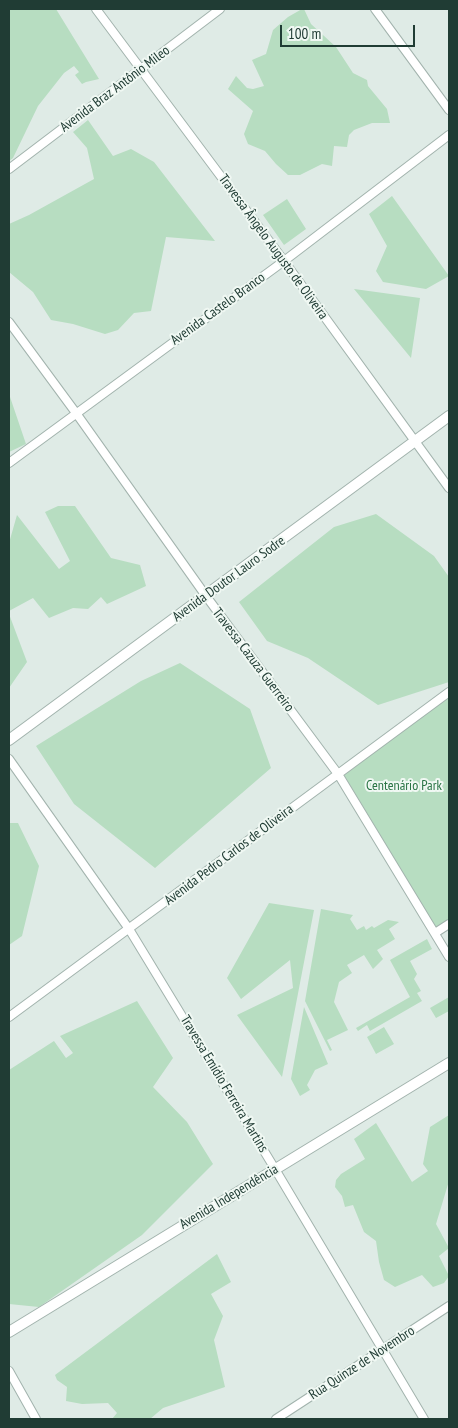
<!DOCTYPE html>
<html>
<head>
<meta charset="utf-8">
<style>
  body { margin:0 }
  #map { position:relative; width:458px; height:1428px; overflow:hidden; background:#dfebe6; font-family:"PT Sans Narrow",sans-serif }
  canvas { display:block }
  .frame { position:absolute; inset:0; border:10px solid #203c34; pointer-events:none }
  .scale { position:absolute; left:280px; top:25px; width:135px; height:22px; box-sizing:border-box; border:2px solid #203c34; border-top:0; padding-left:6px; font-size:15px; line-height:18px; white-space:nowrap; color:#203c34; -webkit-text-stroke:4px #f0f8f3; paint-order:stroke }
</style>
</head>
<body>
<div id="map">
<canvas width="458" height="1428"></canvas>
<div class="frame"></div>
<div class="scale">100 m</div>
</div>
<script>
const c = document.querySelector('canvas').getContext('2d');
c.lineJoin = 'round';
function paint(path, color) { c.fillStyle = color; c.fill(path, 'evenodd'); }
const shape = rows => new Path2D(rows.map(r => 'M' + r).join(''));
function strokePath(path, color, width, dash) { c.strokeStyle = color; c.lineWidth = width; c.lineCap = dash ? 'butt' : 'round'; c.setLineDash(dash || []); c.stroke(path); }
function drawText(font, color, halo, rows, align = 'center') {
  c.font = font + ' "PT Sans Narrow",sans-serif'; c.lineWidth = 4; c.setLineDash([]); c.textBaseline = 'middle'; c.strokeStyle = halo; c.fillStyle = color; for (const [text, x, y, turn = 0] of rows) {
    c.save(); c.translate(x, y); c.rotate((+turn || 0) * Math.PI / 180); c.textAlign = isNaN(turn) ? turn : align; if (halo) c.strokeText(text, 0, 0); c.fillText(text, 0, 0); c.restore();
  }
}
const green = shape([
  [9,9,56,9,99,79,86,82,82,84,75,75,79,72,74,66,64,73,38,106,13,158,9,161],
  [302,9,304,9,311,24,336,47,353,73,367,80,368,86,387,109,390,123,372,123,354,130,349,135,347,147,334,146,332,166,322,164,300,175,288,175,276,164,265,151,248,144,244,134,253,111,228,89,236,76,247,88,253,89,264,86,252,60,266,54,273,30,288,17],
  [88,120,113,156,131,149,154,162,215,241,166,237,151,311,134,313,118,330,105,334,73,324,51,320,33,292,9,272,9,224,29,215,94,179,87,148,73,132],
  [392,196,449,276,426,289,383,282,376,271,387,246,369,214],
  [287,199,306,229,284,245,263,215],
  [354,289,420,298,411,358],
  [9,394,26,444,9,452],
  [58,506,75,506,111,558,140,565,146,586,107,604,101,597,88,609,73,608,49,618,33,598,9,611,9,543,17,515,59,569,70,561,45,512],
  [376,514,434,556,449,577,449,682,378,705,308,658,267,641,239,602,334,527],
  [9,614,27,662,9,688],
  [180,663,250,709,271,768,155,868,74,804,36,746,141,681],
  [449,696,449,920,436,928,344,775],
  [9,823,18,823,39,866,22,936,9,945],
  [269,903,314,910,282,1077,237,1015,293,988,290,960,241,999,227,978],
  [321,909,353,915,350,919,357,930,364,926,366,930,372,926,374,928,388,920,399,922,389,929,395,939,377,950,383,959,373,969,364,955,347,965,352,973,339,982,334,1002,348,1030,327,1040,332,1050,330,1051,305,1001],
  [427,939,432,949,410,961,417,974,414,979,421,991,417,993,422,1001,370,1031,367,1025,358,1031,356,1028,410,997,390,960],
  [449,997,449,1011,436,1018,430,1008],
  [137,1001,173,1058,153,1087,187,1122,213,1164,142,1235,39,1307,9,1304,9,1070,54,1041,66,1058,73,1053,60,1036],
  [304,1007,328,1064,315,1070,307,1085,310,1090,300,1096,291,1079],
  [384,1027,394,1044,376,1054,367,1037],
  [449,1115,449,1181,436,1224,449,1248,439,1256,449,1276,444,1283,433,1287,422,1275,395,1287,384,1280,379,1262,376,1241,364,1232,353,1205,345,1207,342,1196,335,1187,336,1180,341,1174,365,1159,354,1139,376,1123,412,1182,428,1171,423,1164,430,1127],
  [217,1254,231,1282,211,1294,223,1316,214,1340,225,1387,163,1408,150,1419,112,1419,117,1413,108,1403,82,1404,66,1401,67,1387,57,1380,55,1375]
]);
const minor = shape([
  [96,9,284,261,449,488],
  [375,9,449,110],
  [9,169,220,9],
  [9,322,76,413,206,596,338,774,449,957],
  [9,463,284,261,449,135],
  [9,759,129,929,275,1169,424,1419],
  [435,933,449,924],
  [9,1017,449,692],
  [9,1371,36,1419],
  [276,1419,449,1306]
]);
const tertiary = shape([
  [9,740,449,416],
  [9,1332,449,1063]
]);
const streetNames = [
  ["Avenida Braz Antônio Mileo",115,89,-37],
  ["Travessa Ângelo Augusto de Oliveira",273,247,54],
  ["Avenida Castelo Branco",218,309,-36],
  ["Avenida Doutor Lauro Sodre",229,579,-36],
  ["Travessa Cazuza Guerreiro",253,660,53],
  ["Avenida Pedro Carlos de Oliveira",229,855,-37],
  ["Travessa Emídio Ferreira Martins",224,1084,59],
  ["Avenida Independência",229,1197,-31],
  ["Rua Quinze de Novembro",362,1363,-33]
];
const parkNames = [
  ["Centenário Park",404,786]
];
paint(green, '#b7ddc1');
strokePath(minor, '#a2b3ad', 10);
strokePath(tertiary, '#a2b3ad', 12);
strokePath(minor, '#fff', 8);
strokePath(tertiary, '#fff', 10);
drawText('14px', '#203c34', '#f0f8f3', streetNames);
drawText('14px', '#297444', '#f0f8f3', parkNames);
</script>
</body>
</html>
